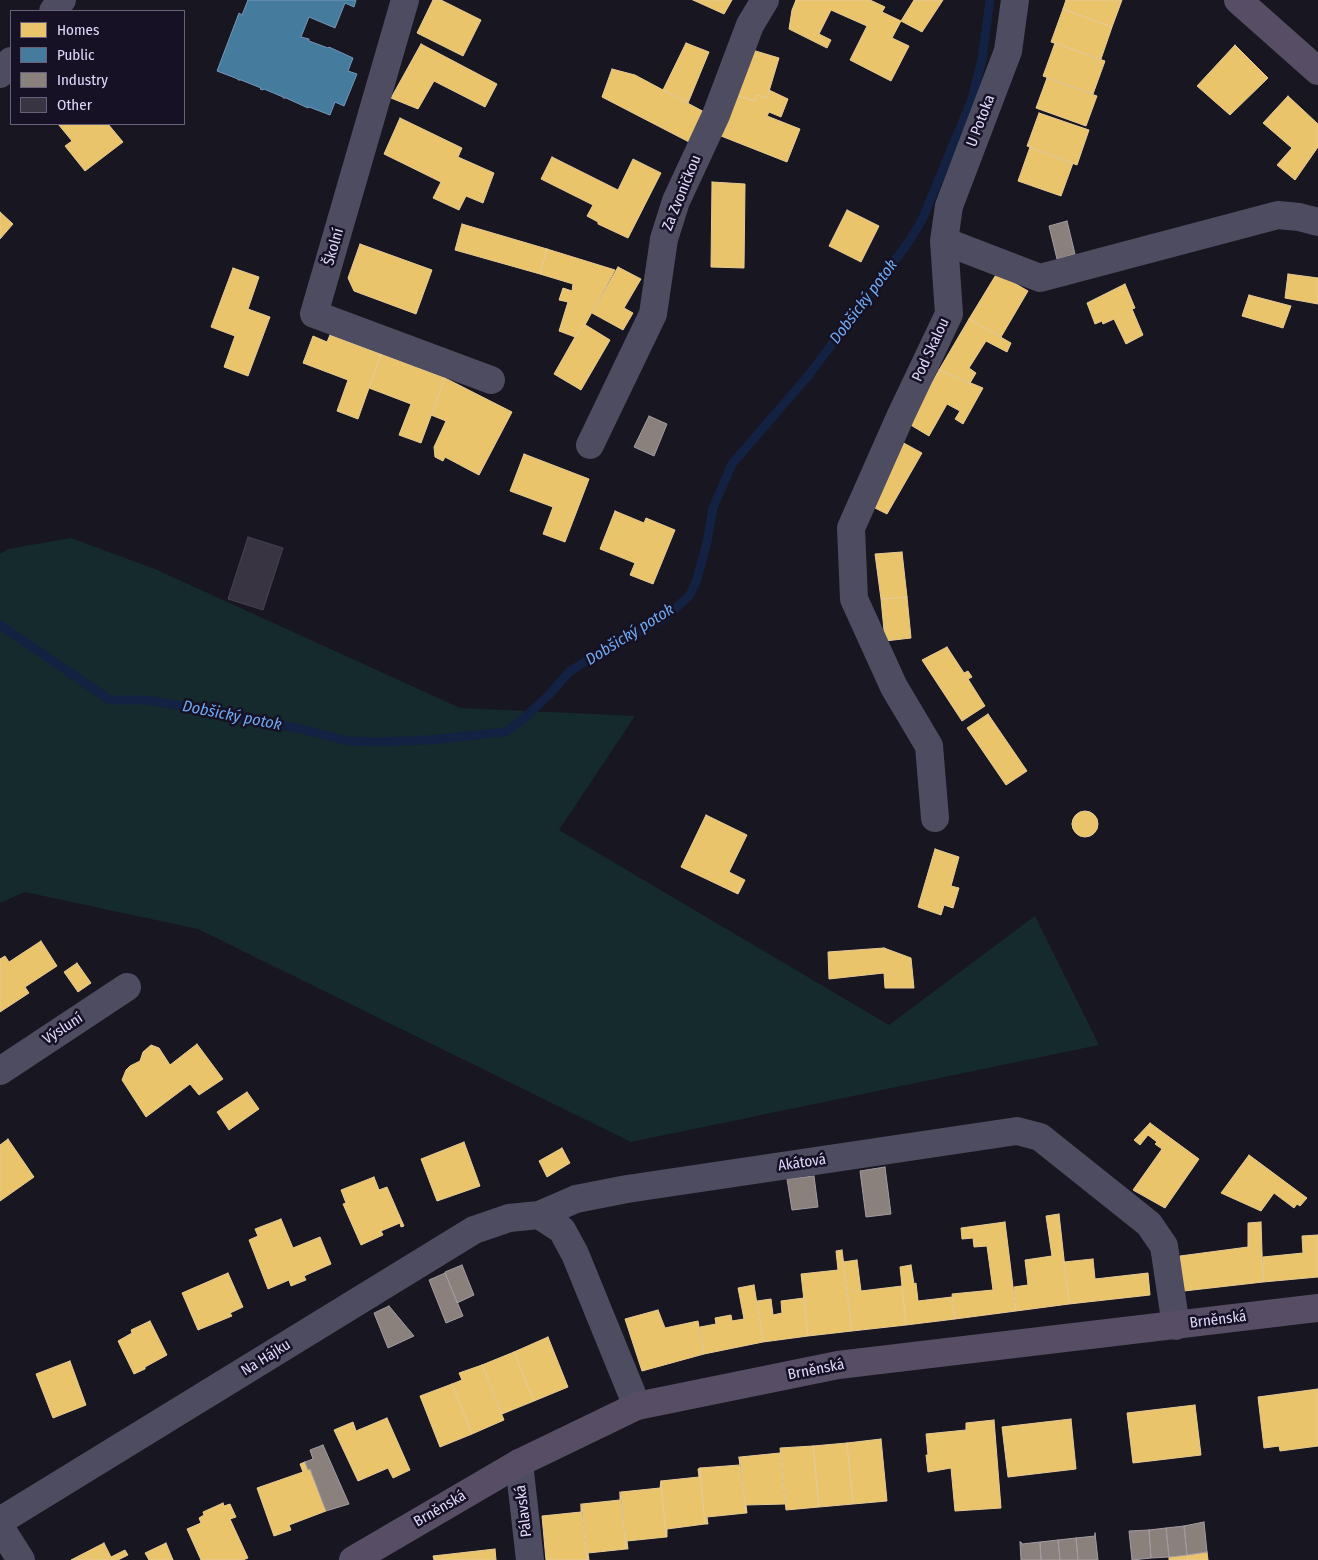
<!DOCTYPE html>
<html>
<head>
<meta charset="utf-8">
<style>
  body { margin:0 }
  #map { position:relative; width:1318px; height:1560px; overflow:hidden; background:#181620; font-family:"Fira Sans Condensed",sans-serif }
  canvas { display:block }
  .legend { position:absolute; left:10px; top:10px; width:175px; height:115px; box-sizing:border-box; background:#161125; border:1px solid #67617b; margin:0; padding:6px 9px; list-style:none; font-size:15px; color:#e0d8fb }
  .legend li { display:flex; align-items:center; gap:10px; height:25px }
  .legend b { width:25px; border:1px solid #67617b }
</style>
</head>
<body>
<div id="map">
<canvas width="1318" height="1560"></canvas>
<ul class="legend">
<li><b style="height:14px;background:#e9c46a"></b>Homes</li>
<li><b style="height:14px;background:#457b9d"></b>Public</li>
<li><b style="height:14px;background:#8a817c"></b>Industry</li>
<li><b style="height:14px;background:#383442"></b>Other</li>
</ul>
</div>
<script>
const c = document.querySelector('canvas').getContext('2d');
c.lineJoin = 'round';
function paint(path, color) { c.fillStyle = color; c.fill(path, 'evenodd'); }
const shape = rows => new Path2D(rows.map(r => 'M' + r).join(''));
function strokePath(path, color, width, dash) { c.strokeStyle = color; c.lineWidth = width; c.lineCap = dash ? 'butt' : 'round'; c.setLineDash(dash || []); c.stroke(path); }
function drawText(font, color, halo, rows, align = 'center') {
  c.font = font + ' "Fira Sans Condensed",sans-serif'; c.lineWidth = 5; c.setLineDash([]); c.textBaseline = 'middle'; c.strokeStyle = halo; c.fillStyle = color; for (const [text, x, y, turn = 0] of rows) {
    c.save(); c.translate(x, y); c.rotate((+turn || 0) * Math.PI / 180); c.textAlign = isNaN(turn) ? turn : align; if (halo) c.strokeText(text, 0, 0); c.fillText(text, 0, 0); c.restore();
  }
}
const green = shape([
  [71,538,155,569,460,708,635,716,559,830,889,1025,1035,916,1099,1045,631,1142,198,929,25,892,0,903,0,554,8,549]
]);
const homes = shape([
  [433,0,441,0,481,20,463,56,417,33,433,0],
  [693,0,732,0,724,14,693,0],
  [796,0,870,0,885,7,882,12,901,21,892,38,909,46,891,81,850,60,867,26,831,10,819,34,831,40,827,48,789,29,792,10,796,0],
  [914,0,943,0,922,32,901,21,914,0],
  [1066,0,1122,0,1112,27,1063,9,1066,0],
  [1063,9,1112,27,1101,59,1051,42,1063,9],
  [686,43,709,52,688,103,663,90,686,43],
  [1055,43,1105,61,1093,94,1043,76,1055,43],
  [421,44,497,84,485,107,434,81,418,109,391,98,421,44],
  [1235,45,1268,78,1230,115,1197,86,1235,45],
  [749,49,779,58,767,98,757,95,755,101,735,95,749,49],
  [612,69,635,75,708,114,691,143,602,97,612,69],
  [1047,78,1097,96,1086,126,1036,108,1047,78],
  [769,90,788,99,781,117,769,112,767,116,800,129,787,162,721,136,735,95,755,101,757,95,767,98,769,90],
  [1288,96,1318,124,1318,147,1295,180,1277,165,1292,148,1263,123,1288,96],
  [1039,113,1089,130,1077,165,1027,146,1039,113],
  [400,118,462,148,458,157,494,173,483,203,466,196,459,210,433,198,441,182,384,154,400,118],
  [58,124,108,124,123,142,85,171,65,146,72,141,58,124],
  [1030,147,1073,163,1061,196,1018,181,1030,147],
  [552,157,618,190,633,159,661,173,628,238,598,224,598,222,587,216,593,205,541,179,552,157],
  [712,182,745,184,744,268,711,267,712,182],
  [847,210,879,226,861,262,829,246,847,210],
  [0,212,13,224,0,239,0,212],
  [462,224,547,249,540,274,455,250,462,224],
  [360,244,432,270,416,314,354,291,348,278,360,244],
  [547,249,615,270,585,325,584,324,575,337,559,331,568,302,559,300,563,288,572,291,573,284,540,274,547,249],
  [618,267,641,279,624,308,633,313,623,330,592,313,618,267],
  [233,268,259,277,248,309,270,317,248,376,224,367,235,336,211,327,233,268],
  [997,273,1028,291,1001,337,969,319,997,273],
  [1288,274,1318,278,1318,304,1285,298,1288,274],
  [1125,284,1135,308,1132,309,1143,335,1126,344,1114,319,1103,324,1102,321,1095,324,1087,303,1125,284],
  [1249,295,1291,306,1283,328,1242,316,1249,295],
  [969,319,1011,343,1007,352,986,341,969,368,976,373,970,383,939,370,969,319],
  [584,324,610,340,581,390,554,374,575,337,584,324],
  [330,335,381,354,358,419,337,411,348,380,303,363,313,336,327,342,330,335],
  [381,354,445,378,421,443,399,435,411,404,369,388,381,354],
  [939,370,983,388,963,424,955,419,960,411,947,404,929,436,909,424,939,370],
  [445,378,512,412,479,475,445,457,443,461,435,457,434,447,446,421,431,415,445,378],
  [900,441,922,453,887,514,865,503,900,441],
  [524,454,589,479,565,542,543,534,553,507,510,491,524,454],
  [615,511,644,523,646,518,675,530,653,584,630,575,635,563,600,549,615,511],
  [902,552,907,597,881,599,875,554,902,552],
  [907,597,911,638,885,641,881,599,907,597],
  [947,647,964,673,968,671,972,677,968,679,985,706,962,721,922,660,947,647],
  [988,714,1027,771,1006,785,967,728,988,714],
  '1072 824a13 13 0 1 1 26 0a13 13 0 1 1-26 0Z',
  [706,815,747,835,729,872,745,880,738,894,681,867,706,815],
  [935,849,959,857,951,886,959,888,953,908,944,905,941,915,918,907,935,849],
  [41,941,57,966,25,987,29,993,0,1012,0,959,5,956,9,962,41,941],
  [884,948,911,958,914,988,885,988,884,973,829,979,828,952,884,948],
  [77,963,91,983,78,992,64,972,77,963],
  [197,1044,223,1079,199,1095,190,1084,146,1117,122,1080,126,1070,130,1066,140,1061,143,1052,151,1045,159,1048,170,1065,197,1044],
  [247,1092,259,1109,229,1130,217,1112,247,1092],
  [1150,1123,1199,1159,1165,1208,1133,1190,1162,1149,1155,1144,1157,1142,1148,1135,1140,1145,1134,1140,1150,1123],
  [8,1139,34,1177,0,1201,0,1145,8,1139],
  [464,1142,480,1186,437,1201,421,1159,464,1142],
  [562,1148,570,1163,547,1177,539,1161,562,1148],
  [1249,1155,1307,1198,1300,1206,1297,1204,1294,1208,1274,1193,1261,1211,1221,1193,1249,1155],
  [374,1177,379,1190,387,1187,404,1226,401,1227,400,1223,381,1231,383,1235,361,1245,343,1204,346,1203,341,1190,374,1177],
  [1059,1214,1069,1304,1016,1311,1014,1287,1028,1285,1025,1260,1052,1256,1046,1216,1059,1214],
  [281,1219,293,1248,320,1237,331,1264,304,1276,306,1280,291,1286,289,1280,268,1289,249,1240,258,1236,255,1229,281,1219],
  [1005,1222,1016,1311,955,1319,952,1294,993,1290,987,1246,974,1247,973,1238,962,1239,961,1228,1005,1222],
  [1261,1222,1263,1282,1184,1291,1180,1256,1248,1247,1248,1223,1261,1222],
  [1318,1235,1318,1277,1263,1282,1263,1257,1303,1253,1302,1236,1318,1235],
  [842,1250,852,1331,808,1336,801,1274,838,1270,836,1251,842,1250],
  [1093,1259,1095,1279,1148,1273,1150,1295,1069,1304,1064,1262,1093,1259],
  [857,1260,861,1291,902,1286,906,1325,852,1331,843,1262,857,1260],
  [911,1265,914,1284,916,1283,918,1301,952,1297,955,1319,906,1325,900,1267,911,1265],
  [228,1273,243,1307,230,1313,232,1316,198,1330,182,1293,228,1273],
  [754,1285,763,1342,704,1354,700,1327,716,1324,715,1318,731,1315,732,1321,744,1319,738,1288,754,1285],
  [804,1298,808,1336,763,1342,757,1301,771,1299,773,1315,782,1313,781,1301,804,1298],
  [658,1310,665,1328,698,1321,704,1354,642,1371,625,1319,658,1310],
  [150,1321,167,1355,145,1367,145,1369,134,1374,118,1341,132,1333,131,1330,150,1321],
  [548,1337,568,1387,534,1401,514,1352,548,1337],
  [514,1352,534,1401,502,1414,482,1365,514,1352],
  [70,1361,86,1405,53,1418,36,1374,70,1361],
  [482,1365,504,1420,472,1434,452,1384,462,1380,459,1373,482,1365],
  [452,1384,472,1434,440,1447,420,1396,452,1384],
  [1318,1389,1318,1446,1280,1451,1279,1446,1264,1448,1258,1397,1318,1389],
  [1195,1405,1201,1455,1133,1463,1127,1413,1195,1405],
  [387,1418,410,1470,393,1478,388,1468,358,1481,334,1430,353,1422,356,1431,387,1418],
  [1071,1419,1076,1469,1008,1477,1002,1427,1071,1419],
  [994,1420,1001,1508,955,1511,951,1468,928,1472,926,1455,928,1455,926,1434,966,1430,966,1423,994,1420],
  [881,1439,887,1501,853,1504,847,1443,881,1439],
  [847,1443,853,1504,819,1507,813,1446,847,1443],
  [813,1446,819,1507,786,1510,780,1448,813,1446],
  [780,1453,785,1504,746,1505,747,1513,746,1513,740,1457,780,1453],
  [739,1457,746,1513,707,1517,708,1524,705,1524,700,1468,740,1465,739,1457],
  [305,1462,308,1470,310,1469,326,1511,289,1525,291,1530,274,1536,257,1488,303,1472,300,1464,305,1462],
  [700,1468,705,1524,667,1529,667,1537,666,1537,661,1481,699,1477,698,1469,700,1468],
  [661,1481,666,1537,627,1541,628,1549,626,1549,621,1492,660,1488,661,1481],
  [620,1492,626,1549,588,1553,589,1560,587,1560,582,1504,620,1500,620,1492],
  [223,1503,224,1506,230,1504,236,1517,230,1519,248,1558,243,1560,201,1560,187,1529,201,1523,199,1518,204,1515,203,1512,223,1503],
  [581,1504,587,1560,546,1560,542,1516,581,1512,581,1504],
  [104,1543,111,1557,125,1550,128,1555,118,1560,71,1560,104,1543],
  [166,1543,173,1560,149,1560,145,1553,166,1543],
  [495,1549,496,1560,434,1560,433,1556,495,1549],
  [1207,1552,1208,1560,1188,1560,1187,1555,1207,1552],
  [1187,1555,1188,1560,1169,1560,1169,1557,1187,1555]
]);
const public = shape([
  [248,0,356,0,354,7,345,3,335,28,309,17,301,37,309,39,309,41,328,48,329,47,353,58,348,71,357,74,344,106,335,102,330,115,309,107,308,108,286,98,283,98,283,97,264,89,263,90,260,89,261,88,241,80,238,80,238,79,217,71,239,13,242,15,248,0]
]);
const industry = shape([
  [1067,221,1075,254,1057,259,1049,226,1067,221],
  [649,416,667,424,654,456,634,447,649,416],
  [885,1167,891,1214,866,1217,860,1171,885,1167],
  [814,1176,818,1207,792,1210,787,1179,814,1176],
  [462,1265,474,1295,457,1303,445,1272,462,1265],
  [445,1273,463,1316,446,1323,429,1280,445,1273],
  [389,1306,414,1336,388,1348,374,1313,389,1306],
  [323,1445,349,1504,326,1511,310,1469,308,1470,305,1462,313,1459,310,1450,323,1445],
  [1204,1522,1207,1552,1187,1555,1184,1526,1204,1522],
  [1184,1526,1187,1555,1169,1557,1166,1528,1184,1526],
  [1166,1528,1169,1557,1151,1558,1149,1530,1166,1528],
  [1149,1530,1151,1558,1132,1560,1129,1531,1149,1530],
  [1095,1533,1098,1560,1078,1560,1076,1538,1095,1536,1095,1533],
  [1076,1538,1078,1560,1060,1560,1058,1540,1076,1538],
  [1058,1540,1060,1560,1041,1560,1040,1542,1058,1540],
  [1020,1542,1021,1542,1022,1544,1040,1542,1041,1560,1021,1560,1020,1542]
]);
const stream = shape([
  [0,625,110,700,147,700,201,709,301,729,348,741,381,742,428,740,505,732,522,720,549,695,569,672,597,654,666,617,690,595,697,579,707,542,713,508,732,464,808,376,908,243,922,220,972,99,982,59,990,0]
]);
const building = shape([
  [248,537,283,548,263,610,228,599,248,537]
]);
const minor = shape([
  [405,0,314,314,491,380],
  [53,11,62,0],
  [0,74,11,61],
  [944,241,949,206,1008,51,1015,0],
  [590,445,653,314,664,239,676,201,716,115,750,25,765,0],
  [935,818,929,746,894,687,854,599,851,528,901,415,949,314,944,241,1040,278,1278,215,1299,217,1318,222],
  [0,1071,127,987],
  [539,1215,562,1230,575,1254,637,1406],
  [519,1463,530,1560],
  [0,1521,474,1230,509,1218,539,1215,576,1199,627,1189,1017,1131,1040,1137,1149,1224,1164,1246,1176,1326],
  [0,1527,21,1560]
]);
const major = shape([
  [1238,0,1318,71],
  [353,1560,519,1463,637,1406,838,1365,1318,1308]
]);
const streetNames = [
  ["U Potoka",981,121,-69],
  ["Za Zvoničkou",682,193,-68],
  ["Školní",334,247,-74],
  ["Pod Skalou",931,350,-65],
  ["Výsluní",63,1029,-33],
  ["Akátová",802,1163,-8],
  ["Brněnská",1218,1320,-7],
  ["Na Hájku",266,1358,-32],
  ["Brněnská",816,1370,-11],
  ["Brněnská",440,1509,-30],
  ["Pálavská",524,1511,-97]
];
const waterNames = [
  ["Dobšický potok",864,302,-53],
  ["Dobšický potok",630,635,-32],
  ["Dobšický potok",232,716,11]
];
paint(green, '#152a2c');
paint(homes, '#e9c46a');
strokePath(homes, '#e6ca96', 1);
paint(public, '#457b9d');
strokePath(public, '#7497b9', 1);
paint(industry, '#8a817c');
strokePath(industry, '#a49ba2', 1);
strokePath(stream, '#132143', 9);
paint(building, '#383442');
strokePath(building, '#464153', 1);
strokePath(minor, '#4e4c60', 28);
strokePath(major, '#574d64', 28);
drawText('15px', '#e0d8fb', '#161125', streetNames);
drawText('italic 16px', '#70aaf2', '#161125', waterNames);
</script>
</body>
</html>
